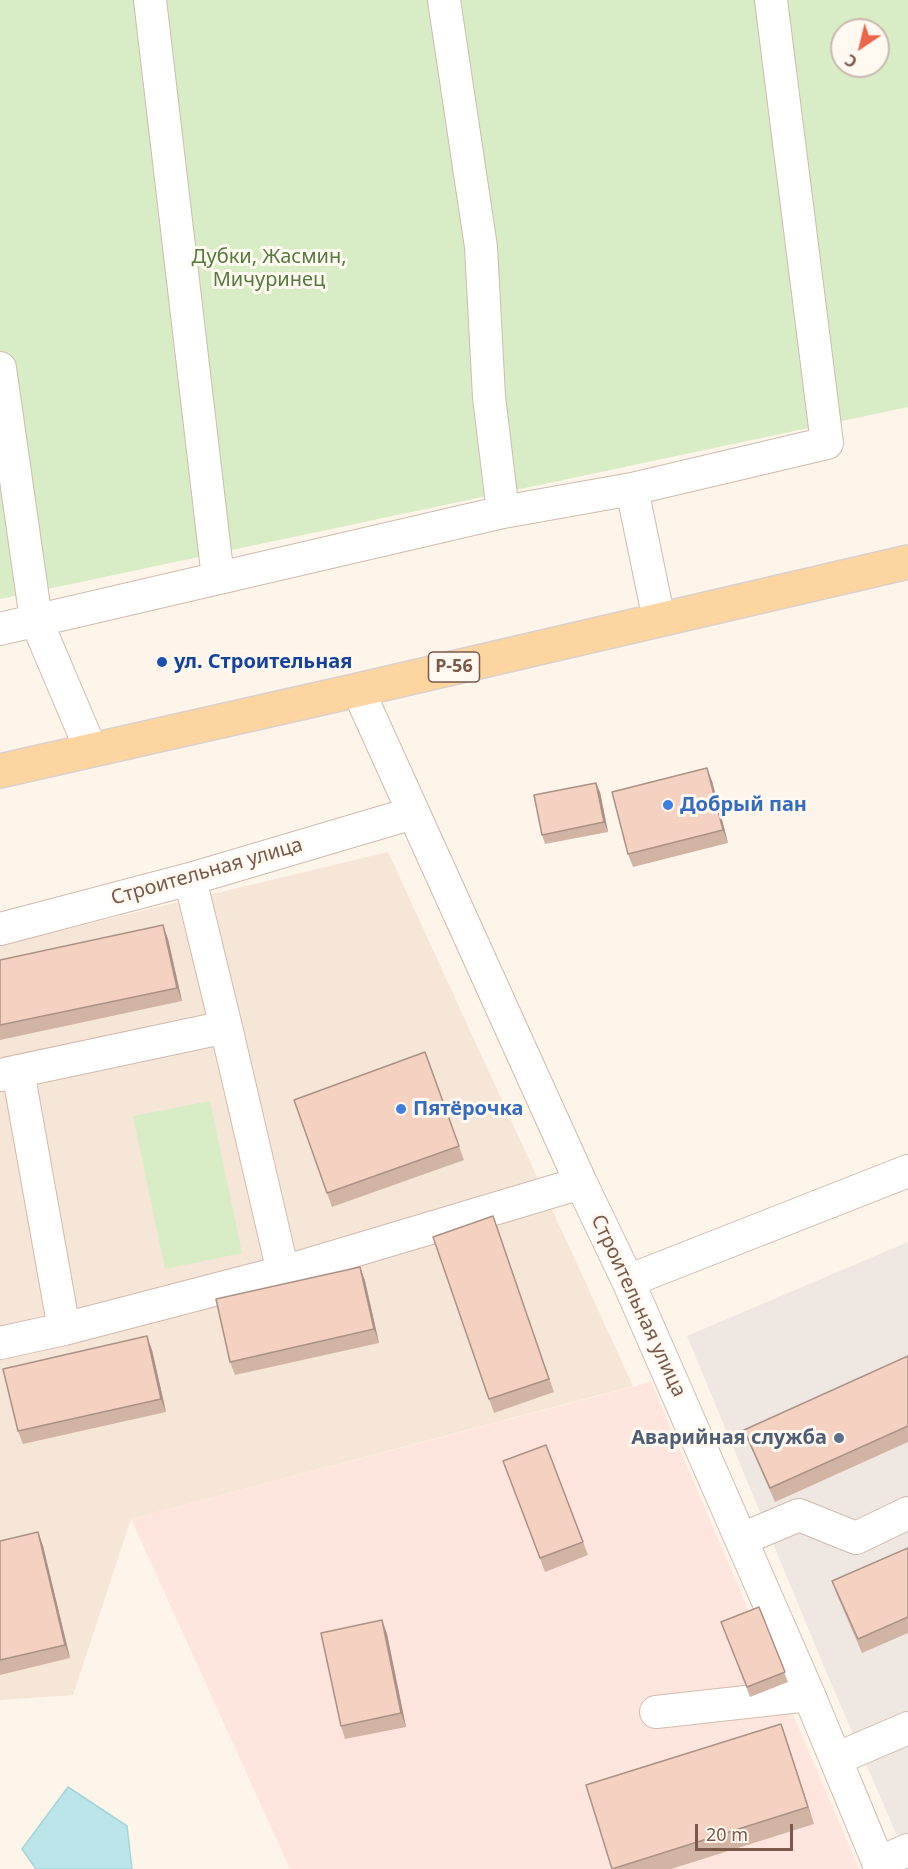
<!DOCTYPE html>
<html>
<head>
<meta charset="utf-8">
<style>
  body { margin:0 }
  #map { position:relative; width:908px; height:1869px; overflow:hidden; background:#fdf4ea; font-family:"Noto Sans",sans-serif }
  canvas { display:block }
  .north { position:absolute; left:830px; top:18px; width:60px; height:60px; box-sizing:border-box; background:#fff9f1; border:2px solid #cab9af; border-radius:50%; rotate:215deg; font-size:16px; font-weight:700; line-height:24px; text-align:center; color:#7a594b }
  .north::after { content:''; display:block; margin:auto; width:21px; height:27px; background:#eb654b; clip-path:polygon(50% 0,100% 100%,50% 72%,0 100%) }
  .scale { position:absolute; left:695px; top:1824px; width:98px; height:27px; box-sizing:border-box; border:3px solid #7a594b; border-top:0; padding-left:8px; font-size:18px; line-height:21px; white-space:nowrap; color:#7a594b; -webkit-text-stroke:4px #fff9f1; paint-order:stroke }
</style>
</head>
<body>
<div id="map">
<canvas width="908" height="1869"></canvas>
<div class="north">С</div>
<div class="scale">20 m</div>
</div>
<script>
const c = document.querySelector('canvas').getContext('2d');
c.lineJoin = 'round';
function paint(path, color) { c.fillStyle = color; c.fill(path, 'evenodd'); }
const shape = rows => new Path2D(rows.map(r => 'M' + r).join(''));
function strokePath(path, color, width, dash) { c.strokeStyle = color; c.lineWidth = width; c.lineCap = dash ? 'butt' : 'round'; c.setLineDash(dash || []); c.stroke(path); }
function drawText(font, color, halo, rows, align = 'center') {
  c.font = font + ' "Noto Sans",sans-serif'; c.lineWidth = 6; c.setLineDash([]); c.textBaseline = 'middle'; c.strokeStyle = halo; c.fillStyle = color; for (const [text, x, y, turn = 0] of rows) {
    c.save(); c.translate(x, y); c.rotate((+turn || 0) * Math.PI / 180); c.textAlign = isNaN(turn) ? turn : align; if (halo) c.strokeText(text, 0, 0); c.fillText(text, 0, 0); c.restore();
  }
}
const residential = shape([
  [388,852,633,1386,131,1519,73,1695,0,1700,0,945]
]);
const commercial = shape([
  [651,1382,859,1869,290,1869,131,1519]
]);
const industrial = shape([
  [908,1242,908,1861,828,1676,687,1336]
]);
const green = shape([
  [0,0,908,0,908,407,0,599],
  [842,30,878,30,878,66,842,66],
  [210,1101,242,1253,165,1269,133,1116]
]);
const water = shape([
  [68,1787,127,1826,132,1869,36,1869,22,1849,68,1787]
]);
const minor = shape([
  [150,0,218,578],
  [444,0,481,247,489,397,503,512],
  [0,368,36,620,91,750],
  [632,489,659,620],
  [0,629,503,512,632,489,827,443,771,0],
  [358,690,581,1183,628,1281,809,1695,881,1869],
  [190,879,226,1027,283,1272],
  [0,929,190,879,413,813],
  [18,1071,64,1329],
  [0,1075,226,1027],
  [628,1281,908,1171],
  [0,1343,64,1329,283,1272,581,1183],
  [742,1539,799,1515,856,1538,908,1513],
  [656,1712,809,1695],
  [836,1759,908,1728],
  [878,1863,908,1850]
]);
const major = shape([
  [0,771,358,690,908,562]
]);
const wall = shape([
  [712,781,728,843,633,867,628,854],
  [600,792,608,832,545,844,542,835],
  [168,939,182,1001,0,1040,0,960],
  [425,1052,464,1160,332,1207,294,1100],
  [493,1216,554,1392,494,1413,433,1237],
  [360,1267,365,1281,379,1343,235,1375,230,1362],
  [152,1350,166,1412,23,1444,18,1431],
  [908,1356,908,1442,775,1502,749,1443,744,1430],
  [546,1445,588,1555,545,1572,503,1461],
  [38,1532,43,1546,70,1658,0,1675,0,1541],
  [908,1548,908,1633,862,1653,837,1595,832,1581],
  [759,1607,788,1682,750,1697,721,1622],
  [382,1620,387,1634,406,1727,345,1739,341,1726],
  [781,1724,814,1824,671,1869,612,1869,586,1785]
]);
const shadedWall = shape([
  [707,768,712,781,728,843,723,830],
  [596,783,600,792,608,832,604,822],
  [163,925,168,939,182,1001,177,988],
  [360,1267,365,1281,379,1343,374,1329],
  [147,1336,152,1350,166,1412,161,1399],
  [38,1532,43,1546,70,1658,65,1645],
  [382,1620,387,1634,406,1727,401,1713],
  [781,1724,787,1741,814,1824,808,1807]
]);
const building = shape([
  [707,768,723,830,628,854,612,792,707,768],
  [596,783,604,822,542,835,534,795,596,783],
  [163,925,177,988,0,1025,0,960,163,925],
  [425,1052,459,1146,327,1193,294,1100,425,1052],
  [493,1216,549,1379,489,1399,433,1237,493,1216],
  [360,1267,374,1329,230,1362,216,1299,360,1267],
  [147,1336,161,1399,18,1431,3,1369,147,1336],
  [908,1356,908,1426,770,1488,744,1430,908,1356],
  [546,1445,583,1542,540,1558,503,1461,546,1445],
  [38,1532,65,1645,0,1660,0,1541,38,1532],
  [908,1548,908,1617,858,1639,832,1581,908,1548],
  [759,1607,785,1672,747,1687,721,1622,759,1607],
  [382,1620,401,1713,341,1726,321,1633,382,1620],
  [781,1724,808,1807,612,1869,586,1785,781,1724]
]);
const markers = [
  [162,662,6,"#1a4fb4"],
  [668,805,6,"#3f7fe0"],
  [401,1109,6,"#3f7fe0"],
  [839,1438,6,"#5c6f8a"]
];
const shields = [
  [454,667,51]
];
const shieldNames = [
  ["Р-56",454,667]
];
const parkNames = [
  ["Дубки, Жасмин,",269,257],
  ["Мичуринец",269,280]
];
const transitNames = [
  ["ул. Строительная",174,662]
];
const shopNames = [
  ["Добрый пан",680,805],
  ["Пятёрочка",413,1109]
];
const streetNames = [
  ["Строительная улица",207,872,-16],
  ["Строительная улица",638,1306,65]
];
const serviceNames = [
  ["Аварийная служба",827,1438]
];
paint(residential, '#f6e6d7');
paint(commercial, '#fee5dd');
paint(industrial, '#efe7e2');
paint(green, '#d8ecc6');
paint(water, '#bce5e9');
strokePath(water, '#a2d6db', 1.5);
strokePath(minor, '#d1bbae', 34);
strokePath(major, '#dad1cd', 36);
strokePath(minor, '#fff', 32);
strokePath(major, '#fdd5a0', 33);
paint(wall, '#d2b4a5');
paint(shadedWall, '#ab9286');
paint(building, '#f4d1c0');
strokePath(building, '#ab9286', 1.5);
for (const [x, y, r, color] of markers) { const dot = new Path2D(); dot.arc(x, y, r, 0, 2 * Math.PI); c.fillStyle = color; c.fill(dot); strokePath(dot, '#fff9f1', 2); }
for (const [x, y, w] of shields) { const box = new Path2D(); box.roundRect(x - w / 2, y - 15, w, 30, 4.5); c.fillStyle = '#fff9f1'; c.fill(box); strokePath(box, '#7a594b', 1.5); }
drawText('bold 18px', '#7a594b', null, shieldNames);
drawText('20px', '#547a3f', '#fff9f1', parkNames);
drawText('bold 20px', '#164399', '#fff9f1', transitNames, 'left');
drawText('bold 20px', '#366cbe', '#fff9f1', shopNames, 'left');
drawText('20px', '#7a594b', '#fff9f1', streetNames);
drawText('bold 20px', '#4e5e75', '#fff9f1', serviceNames, 'right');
</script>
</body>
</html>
